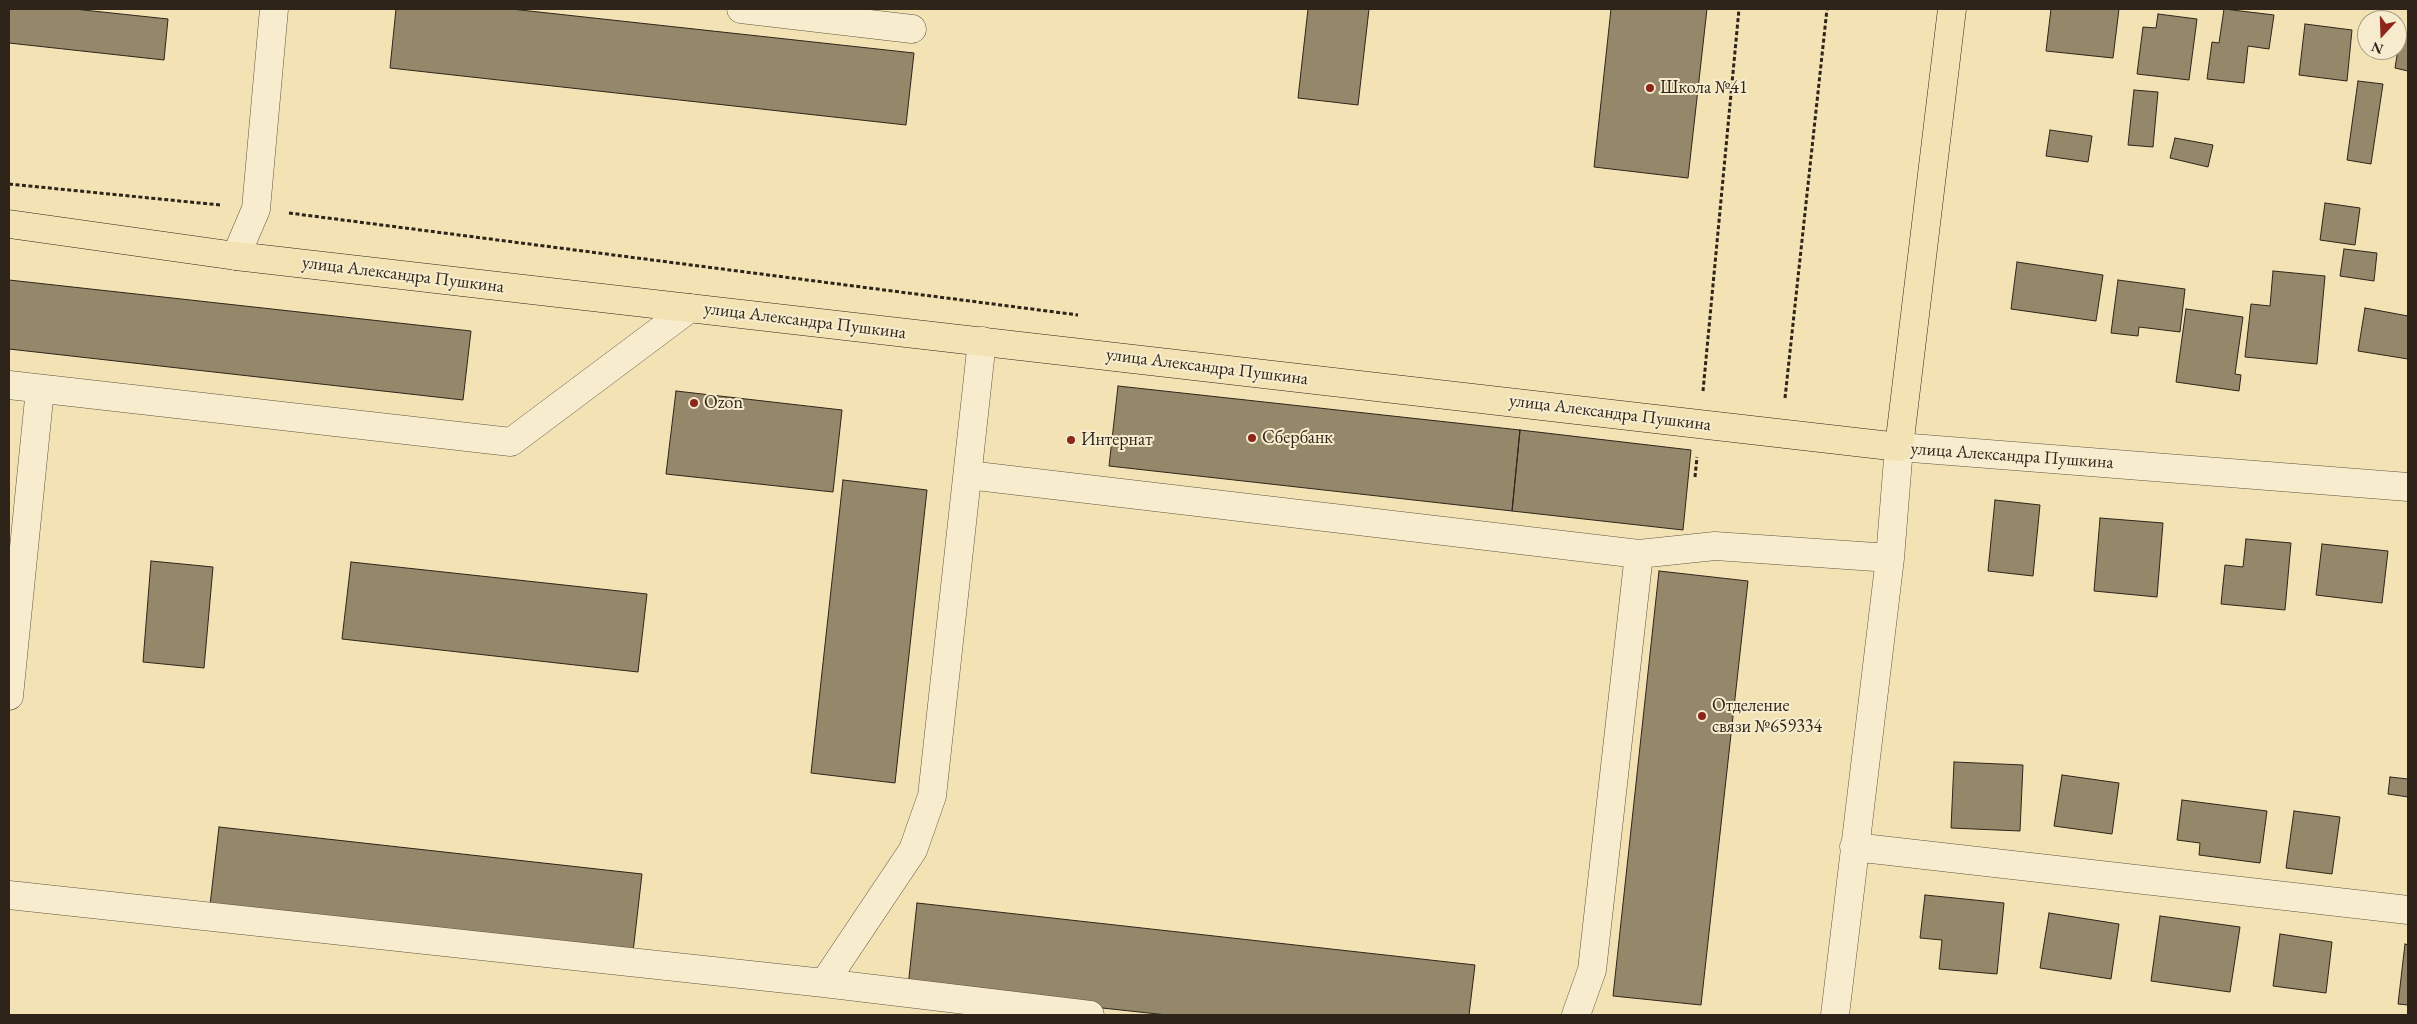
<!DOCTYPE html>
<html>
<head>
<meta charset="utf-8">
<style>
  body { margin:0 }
  #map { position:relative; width:2417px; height:1024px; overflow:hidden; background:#f3e3b4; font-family:"EB Garamond",serif }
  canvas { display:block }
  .frame { position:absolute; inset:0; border:10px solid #2e241a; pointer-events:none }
  .north { position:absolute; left:2357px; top:10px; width:50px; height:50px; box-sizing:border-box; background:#f7edce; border:1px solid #a79d86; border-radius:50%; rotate:200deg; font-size:14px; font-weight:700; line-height:20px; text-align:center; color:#2e241a }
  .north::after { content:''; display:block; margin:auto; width:18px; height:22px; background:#8f2418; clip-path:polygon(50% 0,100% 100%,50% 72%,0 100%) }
</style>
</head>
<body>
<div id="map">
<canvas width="2417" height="1024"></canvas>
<div class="frame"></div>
<div class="north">N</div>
</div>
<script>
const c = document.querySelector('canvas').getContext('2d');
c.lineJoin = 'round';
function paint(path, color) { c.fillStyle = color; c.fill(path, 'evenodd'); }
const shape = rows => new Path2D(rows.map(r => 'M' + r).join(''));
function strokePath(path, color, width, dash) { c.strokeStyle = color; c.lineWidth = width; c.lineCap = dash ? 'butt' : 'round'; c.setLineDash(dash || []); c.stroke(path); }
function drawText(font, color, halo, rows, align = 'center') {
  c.font = font + ' "EB Garamond",serif'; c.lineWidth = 4; c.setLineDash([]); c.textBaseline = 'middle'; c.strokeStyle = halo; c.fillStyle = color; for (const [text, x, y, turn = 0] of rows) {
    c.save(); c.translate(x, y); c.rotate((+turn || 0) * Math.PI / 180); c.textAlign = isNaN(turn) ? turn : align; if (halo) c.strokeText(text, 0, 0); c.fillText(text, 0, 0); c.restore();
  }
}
const building = shape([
  [9,9,74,9,168,19,164,60,9,43,9,9],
  [396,9,511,9,914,53,906,125,390,68,396,9],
  [1308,9,1369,9,1358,105,1298,98,1308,9],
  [1611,9,1707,9,1688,178,1594,167,1611,9],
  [2051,9,2119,9,2113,58,2046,51,2051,9],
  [2224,9,2274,15,2269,49,2248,46,2244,83,2207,79,2212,42,2219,43,2224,9],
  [2158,14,2197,19,2189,80,2137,74,2143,27,2156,28,2158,14],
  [2305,24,2352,30,2347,81,2299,75,2305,24],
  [2400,36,2408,37,2408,71,2395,68,2400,36],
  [2358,81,2383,84,2371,164,2347,160,2358,81],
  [2134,90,2158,92,2153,147,2128,145,2134,90],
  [2050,130,2092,136,2088,162,2046,156,2050,130],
  [2175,138,2213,145,2208,167,2170,158,2175,138],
  [2325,203,2360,208,2355,245,2320,240,2325,203],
  [2344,249,2377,253,2374,281,2340,276,2344,249],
  [2017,262,2103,275,2096,321,2011,309,2017,262],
  [2273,271,2325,276,2317,364,2245,357,2251,304,2270,306,2273,271],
  [9,280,471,331,463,400,9,349,9,280],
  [2118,280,2185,289,2180,332,2139,327,2138,336,2111,333,2118,280],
  [2365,308,2408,316,2408,359,2358,351,2365,308],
  [2186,309,2243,317,2235,374,2241,375,2239,391,2176,382,2186,309],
  [1118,386,1520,430,1512,511,1109,466,1118,386],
  [676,391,842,410,833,492,666,474,676,391],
  [1520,430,1691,450,1683,530,1512,511,1520,430],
  [843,480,927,490,895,783,811,773,843,480],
  [1995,500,2040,505,2033,576,1988,571,1995,500],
  [2100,518,2163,523,2157,597,2094,591,2100,518],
  [2246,539,2291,543,2285,610,2221,604,2225,565,2243,567,2246,539],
  [2322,544,2388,551,2382,603,2316,595,2322,544],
  [151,561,213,567,204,668,143,662,151,561],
  [351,562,647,594,638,672,342,639,351,562],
  [1659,571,1748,581,1701,1005,1613,996,1659,571],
  [1954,762,2023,765,2020,831,1951,828,1954,762],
  [2062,775,2119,783,2112,834,2054,826,2062,775],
  [2390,777,2408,779,2408,797,2388,794,2390,777],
  [2182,800,2267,811,2260,863,2199,855,2200,843,2177,840,2182,800],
  [2294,811,2340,817,2332,874,2286,868,2294,811],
  [219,827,642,874,633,952,210,905,219,827],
  [1925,895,2004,903,1997,974,1939,969,1942,940,1920,938,1925,895],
  [917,903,1475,965,1469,1015,1167,1015,908,987,917,903],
  [2049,913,2119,924,2111,979,2040,968,2049,913],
  [2160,916,2240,927,2230,992,2151,981,2160,916],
  [2280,934,2332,942,2326,993,2273,986,2280,934],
  [2405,944,2408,945,2408,1005,2398,1004,2405,944]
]);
const path = shape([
  [9,184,220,205],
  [289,213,1078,315],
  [1703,391,1739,9],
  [1785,398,1827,9],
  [1695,477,1697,457]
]);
const minor = shape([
  [741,9,912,29],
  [236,256,256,209,274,9],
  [982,341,932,796,913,850,824,983,1090,1015],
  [9,385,511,442,690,308],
  [968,475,1639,554],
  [9,696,40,389],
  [1854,847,2408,910],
  [9,895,824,983],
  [1576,1015,1592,970,1639,554,1715,546,1890,558],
  [1835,1015,1890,558,1899,447,2408,487]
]);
const major = shape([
  [9,224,236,256,1899,447,1952,9]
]);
const markers = [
  [1650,88,5,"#8f2418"],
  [694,403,5,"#8f2418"],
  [1252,438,5,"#8f2418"],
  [1071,440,5,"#8f2418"],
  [1702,716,5,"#8f2418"]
];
const poiNames = [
  ["Школа №41",1660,88],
  ["Ozon",704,403],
  ["Сбербанк",1262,438],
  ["Интернат",1081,440],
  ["Отделение",1712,706],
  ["связи №659334",1712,727]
];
const streetNames = [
  ["улица Александра Пушкина",403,275,7],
  ["улица Александра Пушкина",805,321,7],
  ["улица Александра Пушкина",1207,367,7],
  ["улица Александра Пушкина",1610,413,7],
  ["улица Александра Пушкина",2012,456,4]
];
paint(building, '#94876a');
strokePath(building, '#2e241a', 1);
strokePath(minor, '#5f5440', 29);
strokePath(major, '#2e241a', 29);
strokePath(path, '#2e241a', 3, [4, 2.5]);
strokePath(minor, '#f7edce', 28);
strokePath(major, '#f3e3b4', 28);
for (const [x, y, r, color] of markers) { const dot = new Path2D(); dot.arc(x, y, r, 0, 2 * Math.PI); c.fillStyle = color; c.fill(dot); strokePath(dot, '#f7edce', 2); }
drawText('18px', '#2e241a', '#f7edce', poiNames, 'left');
drawText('18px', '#2e241a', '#f7edce', streetNames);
</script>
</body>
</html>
